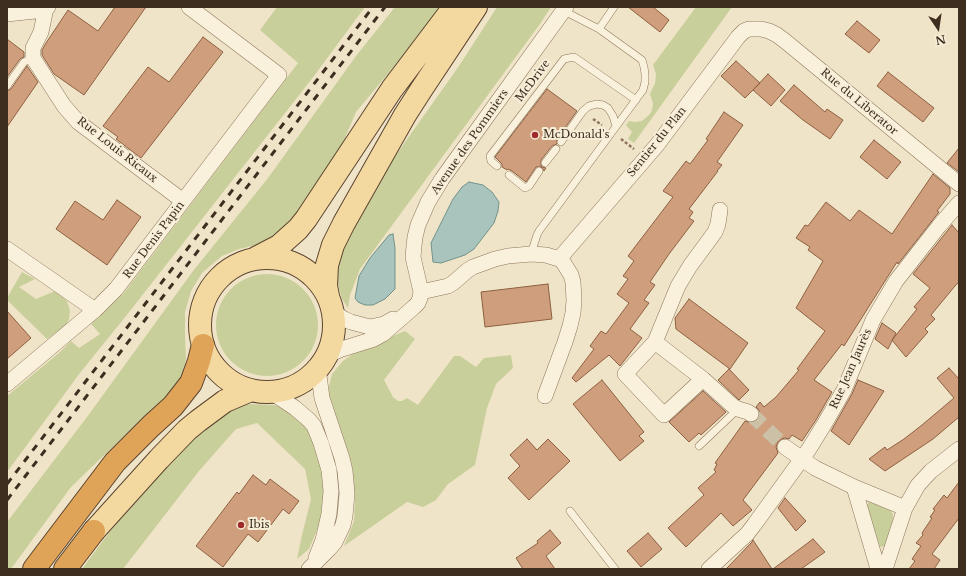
<!DOCTYPE html>
<html>
<head>
<meta charset="utf-8">
<style>
  body { margin:0 }
  #map { position:relative; width:966px; height:576px; overflow:hidden; background:#f0e4c8; font-family:"Libre Baskerville",serif }
  canvas { display:block }
  .frame { position:absolute; inset:0; border:8px solid #3d2e20; pointer-events:none }
  .north { position:absolute; left:918px; top:8px; width:40px; height:40px; -webkit-text-stroke:3px #f7eed8; paint-order:stroke; rotate:167deg; font-size:11px; font-weight:700; line-height:16px; text-align:center; color:#3d2e20 }
  .north::after { content:''; display:block; margin:auto; width:14px; height:18px; background:#3d2e20; clip-path:polygon(50% 0,100% 100%,50% 72%,0 100%) }
</style>
</head>
<body>
<div id="map">
<canvas width="966" height="576"></canvas>
<div class="frame"></div>
<div class="north">N</div>
</div>
<script>
const c = document.querySelector('canvas').getContext('2d');
c.lineJoin = 'round';
function paint(path, color) { c.fillStyle = color; c.fill(path, 'evenodd'); }
const shape = rows => new Path2D(rows.map(r => 'M' + r).join(''));
function strokePath(path, color, width, dash) { c.strokeStyle = color; c.lineWidth = width; c.lineCap = dash ? 'butt' : 'round'; c.setLineDash(dash || []); c.stroke(path); }
function drawText(font, color, halo, rows, align = 'center') {
  c.font = font + ' "Libre Baskerville",serif'; c.lineWidth = 4; c.setLineDash([]); c.textBaseline = 'middle'; c.strokeStyle = halo; c.fillStyle = color; for (const [text, x, y, turn = 0] of rows) {
    c.save(); c.translate(x, y); c.rotate((+turn || 0) * Math.PI / 180); c.textAlign = isNaN(turn) ? turn : align; if (halo) c.strokeText(text, 0, 0); c.fillText(text, 0, 0); c.restore();
  }
}
const green = shape([
  [277,7,365,7,314,76,130,311,80,373,7,472,7,396,60,352,71,341,79,348,100,334,91,324,123,294,298,63,260,30],
  [395,7,443,7,433,20,356,112,339,152,309,205,274,241,239,249,222,256,202,273,191,291,185,312,185,337,186,358,183,374,173,391,148,413,71,487,11,569,7,569,7,522,87,417,193,271,268,178,356,56],
  [497,7,551,7,540,24,360,269,350,295,348,308,342,299,336,277,339,255,376,183,459,66],
  [696,7,732,7,634,143,628,139,632,132,626,125,629,121,635,122,642,121,650,114,652,110,653,104,650,94,655,83,656,74,653,65],
  [22,272,35,279,19,287,36,299,55,291,67,301,70,311,69,319,66,326,47,339,7,300,7,298],
  '216 325a51 51 0 1 1 102 0a51 51 0 1 1-102 0Z',
  [405,331,415,339,384,380,393,397,398,401,402,401,407,398,418,405,454,356,460,356,476,367,484,358,511,355,513,368,496,384,487,408,475,465,448,484,436,500,423,507,407,502,344,546,354,521,355,497,349,455,328,391,332,374,343,361,357,351],
  [251,404,274,405,292,411,310,432,323,465,324,488,321,521,309,549,297,559,302,535,311,499,305,469,257,423,236,429,199,471,123,569,82,569,157,468,229,408],
  [870,500,890,510,893,514,893,519,885,546,880,547,867,505]
]);
const water = shape([
  [469,182,483,185,492,192,499,202,498,211,494,223,474,249,465,255,441,263,433,262,431,243,453,199,462,187,469,182],
  [393,234,395,248,395,289,385,299,373,305,365,305,358,302,355,298,359,276,370,258,389,235,393,234]
]);
const building = shape([
  [115,7,146,7,84,95,54,74,42,55,42,50,46,43,68,10,98,31,115,7],
  [628,7,653,7,669,20,660,32,628,7],
  [857,21,880,40,869,53,845,34,857,21],
  [203,37,223,52,141,158,116,139,118,137,103,126,148,67,169,82,203,37],
  [7,39,24,52,24,57,20,59,7,77,7,39],
  [736,61,760,83,745,98,721,76,736,61],
  [27,66,38,82,7,127,7,91,11,89,27,66],
  [888,72,934,108,923,122,877,86,888,72],
  [768,74,785,90,771,106,753,90,768,74],
  [794,85,825,112,827,109,843,120,830,139,803,120,780,101,794,85],
  [547,89,577,111,557,139,557,144,552,146,541,160,541,165,542,167,546,168,544,171,541,167,536,167,526,182,512,171,508,169,507,170,502,167,502,164,495,157,547,89],
  [724,112,743,125,717,162,722,165,717,171,718,171,689,209,693,212,689,218,694,221,669,254,650,282,655,285,644,300,649,303,630,329,642,338,620,366,609,355,576,382,572,378,594,349,590,346,601,331,606,334,629,303,617,294,628,279,623,276,634,261,628,256,673,197,663,191,686,161,690,164,708,140,706,139,724,112],
  [874,140,901,162,887,179,860,157,874,140],
  [959,148,959,172,947,163,959,148],
  [933,174,950,188,950,194,937,211,939,212,898,264,897,262,844,346,842,344,814,380,832,392,816,420,802,441,792,435,789,439,785,438,782,439,778,442,776,447,778,453,743,500,752,510,733,526,721,513,686,547,668,528,704,495,698,488,716,472,714,470,717,464,715,463,745,421,751,423,755,422,758,419,760,414,759,410,756,407,760,402,764,407,776,397,799,370,797,369,825,331,796,308,823,261,808,250,810,247,796,238,805,225,808,226,826,202,850,221,859,210,892,234,933,174],
  [117,200,141,217,107,265,56,229,75,201,103,220,117,200],
  [952,225,959,233,959,282,955,286,931,315,935,319,925,329,928,332,906,357,892,340,917,309,914,307,930,288,913,274,952,225],
  [548,284,552,319,485,327,481,292,548,284],
  [689,299,748,343,730,369,676,329,675,318,689,299],
  [7,311,31,338,7,359,7,311],
  [882,323,896,333,888,349,875,339,882,323],
  [949,368,959,379,959,417,933,439,885,471,869,459,885,447,887,450,904,439,922,425,954,398,937,378,949,368],
  [729,369,749,390,739,400,718,380,729,369],
  [602,380,644,432,639,436,644,441,620,461,573,404,602,380],
  [858,380,884,391,849,445,831,431,852,394,858,380],
  [703,391,726,412,701,435,699,433,689,442,669,422,703,391],
  [527,439,537,450,548,439,570,461,529,500,508,478,520,466,510,455,527,439],
  [253,475,266,485,270,479,299,501,289,514,283,509,258,542,248,534,223,567,196,546,237,492,239,494,253,475],
  [959,482,959,518,932,554,940,560,934,569,909,569,915,561,912,559,921,546,916,543,923,535,922,533,932,518,930,517,935,510,933,509,944,495,947,498,959,482],
  [785,498,806,521,796,531,778,508,785,498],
  [550,530,561,543,546,556,555,569,523,569,516,558,538,543,537,541,550,530],
  [648,533,662,549,641,567,627,551,648,533],
  [813,539,825,552,801,569,773,569,813,539],
  [753,540,772,569,726,569,752,542,753,540]
]);
const streetTunnel = shape([
  [751,414,785,447]
]);
const path = shape([
  [593,119,602,125],
  [621,139,634,149]
]);
const lane = shape([
  [564,11,599,29],
  [7,86,24,62,33,58],
  [561,142,583,111,589,106,597,104,603,105,608,108,613,116,616,126],
  [545,163,556,149],
  [497,166,491,161,490,156,564,59,574,57,636,100],
  [509,175,525,188,529,186,539,171],
  [531,254,537,235,539,231,643,90,645,82,645,74,644,67,642,60,599,29,614,7],
  [699,446,738,409],
  [570,511,615,569]
]);
const street = shape([
  [46,8,41,32,33,48,33,58,64,106,78,122,183,201],
  [7,14,35,11,48,7],
  [7,249,95,310],
  [559,259,657,145,738,37,744,31,749,29,761,29,769,31,777,35,785,41,959,184],
  [421,292,448,286,453,283,468,270,473,267,495,259,508,256,531,254,546,255,559,259,563,262,571,275,573,282,574,300,573,313,570,326,565,342,545,396],
  [332,308,338,315,344,319,351,322,370,327,384,324,393,319],
  [655,342,703,379,664,415,625,374,655,342,678,286,690,266,715,232,718,224,720,210],
  [326,356,342,349,374,339,383,334,414,307,418,303,420,298,421,292,413,257,414,246,415,237,418,225,428,202,442,179,452,165,566,7],
  [703,379,734,407,738,409,748,412,751,414],
  [7,384,95,310,116,289,279,75,189,7],
  [271,392,295,408,309,420,314,426,321,443,329,470,331,491,329,514,323,540,316,558],
  [785,447,802,459,815,468,854,487,878,569],
  [854,487,905,508],
  [309,569,329,549,335,542,343,525,345,516,346,505,347,493,345,471,342,458,322,398,318,368],
  [709,569,747,534,754,525,809,449,825,423,844,390,873,320,896,281,939,226,959,203],
  [885,569,905,508,918,485,931,471,959,449]
]);
const primary = shape([
  '200 325a67 67 0 1 1 134 0a67 67 0 1 1-134 0Z',
  [256,258,279,246,298,229,306,219,392,89,454,7],
  [328,296,326,286,327,265,333,245,344,223,405,115,421,90,476,7],
  [94,531,159,459,187,430,198,421,225,401,251,390]
]);
const highway = shape([
  [34,569,115,462,151,426,173,406,191,383,199,361,203,345],
  [65,569,94,531]
]);
const rail = shape([
  [7,484,373,7],
  [7,500,385,7]
]);
const markers = [
  [535,135,4,"#9e2a2b"],
  [241,525,4,"#9e2a2b"]
];
const streetNames = [
  ["McDrive",533,81,-53],
  ["Rue du Liberator",859,102,40],
  ["Avenue des Pommiers",470,142,-55],
  ["Sentier du Plan",657,142,-51],
  ["Rue Louis Ricaux",117,150,38],
  ["Rue Denis Papin",154,240,-53],
  ["Rue Jean Jaurès",851,369,-66]
];
const poiNames = [
  ["McDonald's",543,135],
  ["Ibis",249,525]
];
paint(green, '#c9cf9b');
paint(water, '#a9c4bc');
strokePath(water, '#6f938a', 1);
paint(building, '#cf9f7d');
strokePath(building, '#8d5f41', 1);
strokePath(streetTunnel, '#ccc0a6', 15, [15, 8]);
strokePath(lane, '#8d765c', 8);
strokePath(street, '#8d765c', 16);
strokePath(primary, '#5b4430', 24);
strokePath(highway, '#5b4430', 24);
strokePath(path, '#8d765c', 2.5, [3, 2]);
strokePath(lane, '#faf1dc', 7);
strokePath(street, '#faf1dc', 15);
strokePath(primary, '#f3d9a0', 22);
strokePath(highway, '#e0a458', 22);
strokePath(rail, '#3d2e20', 3, [7, 7]);
for (const [x, y, r, color] of markers) { const dot = new Path2D(); dot.arc(x, y, r, 0, 2 * Math.PI); c.fillStyle = color; c.fill(dot); strokePath(dot, '#f7eed8', 1.5); }
drawText('11px', '#3d2e20', '#f7eed8', streetNames);
drawText('11px', '#3d2e20', '#f7eed8', poiNames, 'left');
</script>
</body>
</html>
